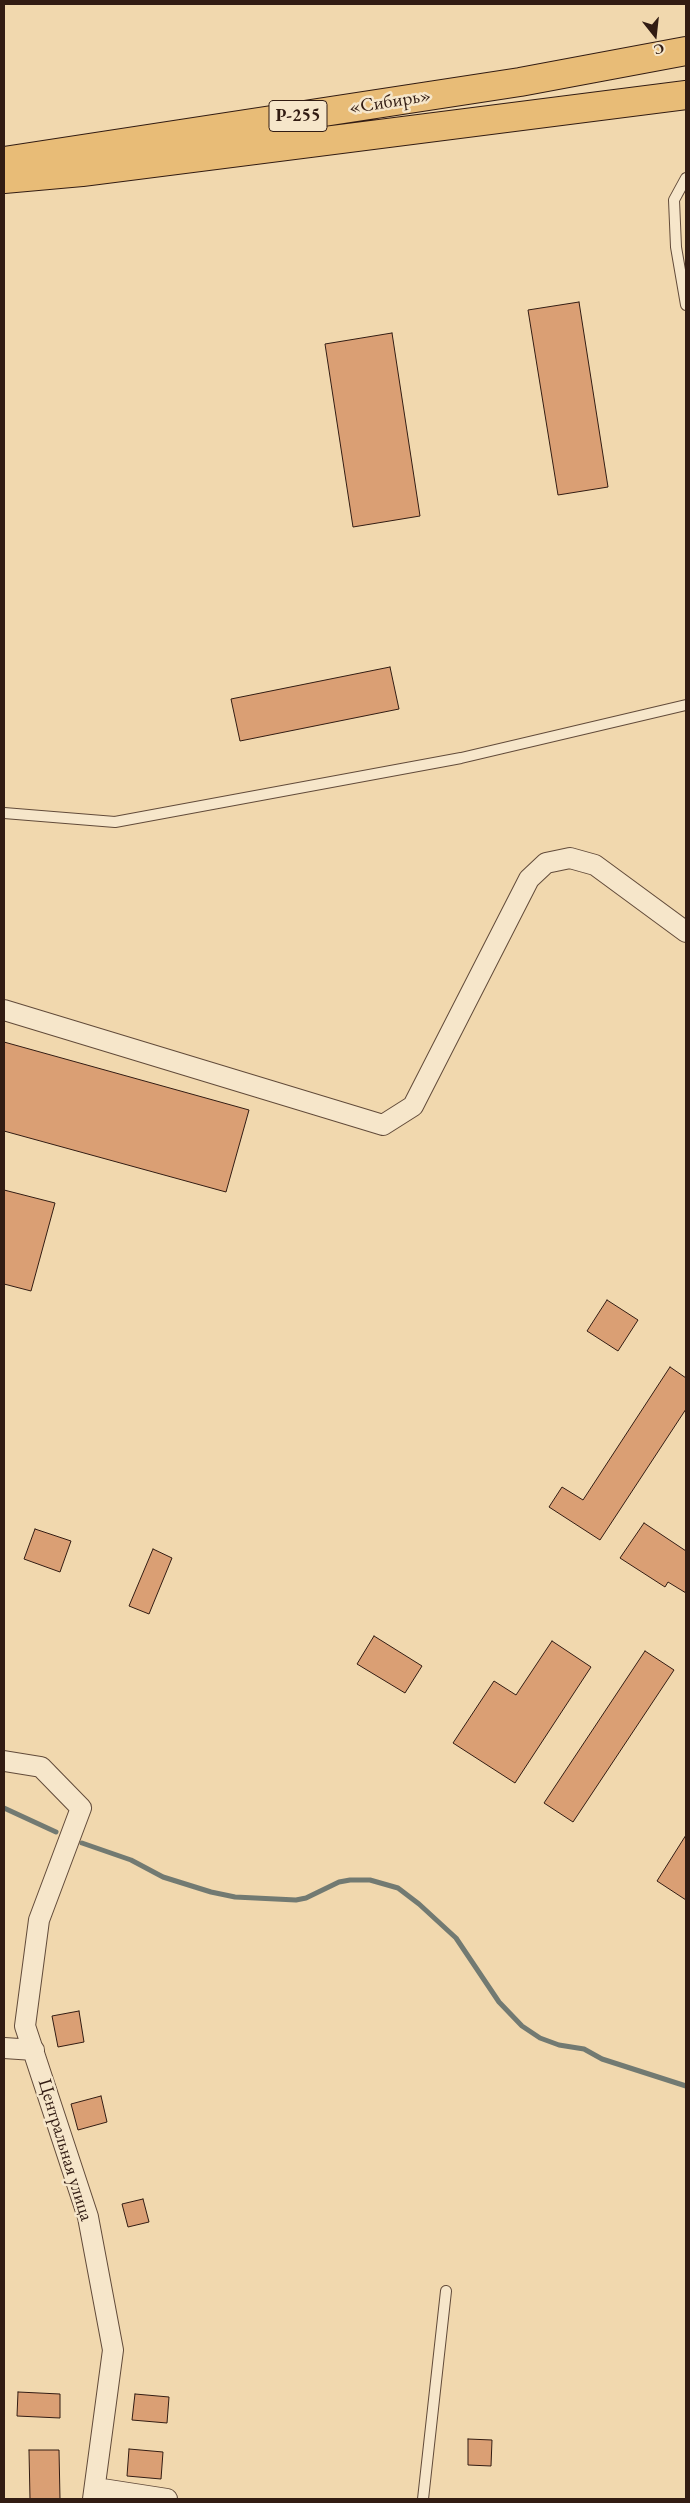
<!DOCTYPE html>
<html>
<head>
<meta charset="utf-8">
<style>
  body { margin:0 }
  #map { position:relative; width:690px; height:2503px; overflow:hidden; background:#f1d8ae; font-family:"EB Garamond",serif }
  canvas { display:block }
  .frame { position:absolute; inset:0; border:5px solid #321c13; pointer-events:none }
  .north { position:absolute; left:630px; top:10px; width:50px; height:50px; -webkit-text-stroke:4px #f6e6ca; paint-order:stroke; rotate:164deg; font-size:14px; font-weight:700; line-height:20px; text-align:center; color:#321c13 }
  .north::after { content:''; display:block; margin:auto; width:18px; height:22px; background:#321c13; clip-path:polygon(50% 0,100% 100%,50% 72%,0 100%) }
</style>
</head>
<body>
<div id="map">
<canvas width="690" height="2503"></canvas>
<div class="frame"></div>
<div class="north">С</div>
</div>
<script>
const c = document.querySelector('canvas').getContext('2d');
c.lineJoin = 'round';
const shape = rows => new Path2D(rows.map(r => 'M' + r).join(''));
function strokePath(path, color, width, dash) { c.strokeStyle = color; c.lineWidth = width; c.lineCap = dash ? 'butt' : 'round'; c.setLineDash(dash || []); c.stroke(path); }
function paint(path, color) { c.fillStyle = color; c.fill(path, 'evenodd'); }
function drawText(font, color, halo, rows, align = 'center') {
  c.font = font + ' "EB Garamond",serif'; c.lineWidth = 5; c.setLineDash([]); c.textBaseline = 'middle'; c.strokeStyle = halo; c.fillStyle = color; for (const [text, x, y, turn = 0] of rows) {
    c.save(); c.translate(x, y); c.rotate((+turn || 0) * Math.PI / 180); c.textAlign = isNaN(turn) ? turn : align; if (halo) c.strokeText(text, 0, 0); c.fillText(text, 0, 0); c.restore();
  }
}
const stream = shape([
  [4,1808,56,1832],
  [82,1843,131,1860,163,1877,211,1892,235,1897,296,1900,306,1898,339,1882,350,1880,370,1880,398,1888,419,1904,456,1938,499,2002,522,2026,540,2038,559,2045,584,2049,602,2059,686,2086]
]);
const building = shape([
  [579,302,608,487,558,495,528,310,579,302],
  [392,333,420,516,353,527,325,344,392,333],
  [390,667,399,709,240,741,231,699,390,667],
  [4,1042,249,1110,226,1192,4,1131,4,1042],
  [4,1190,55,1203,31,1291,4,1284,4,1190],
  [607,1300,638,1320,618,1351,587,1331,607,1300],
  [670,1367,686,1378,686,1409,600,1540,549,1507,562,1487,583,1500,670,1367],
  [644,1523,686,1551,686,1593,668,1582,665,1587,620,1558,644,1523],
  [35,1529,71,1541,60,1572,24,1559,35,1529],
  [153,1549,172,1558,149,1614,129,1606,153,1549],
  [374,1636,422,1666,405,1693,357,1664,374,1636],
  [552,1641,591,1667,515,1783,453,1743,494,1681,516,1695,552,1641],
  [645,1651,674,1670,573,1822,544,1803,645,1651],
  [686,1835,686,1900,657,1881,686,1835],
  [79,2011,84,2042,58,2047,52,2016,79,2011],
  [101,2096,107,2122,78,2130,71,2104,101,2096],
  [143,2199,149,2222,128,2227,122,2204,143,2199],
  [18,2392,60,2394,60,2418,17,2416,18,2392],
  [135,2394,169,2397,167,2423,132,2420,135,2394],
  [468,2439,492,2440,491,2466,468,2465,468,2439],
  [129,2449,163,2452,161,2479,127,2476,129,2449],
  [29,2450,59,2450,60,2499,30,2499,29,2450]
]);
const lane = shape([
  [686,178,674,200,676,247,686,305],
  [4,813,115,822,461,758,686,705],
  [423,2499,446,2291]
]);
const street = shape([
  [4,1010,383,1125,413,1106,529,879,546,863,570,858,595,865,686,932],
  [4,1761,41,1767,81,1808,39,1920,25,2026,88,2217,113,2350,93,2499],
  [4,2048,34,2050],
  [96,2488,167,2499]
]);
const highway = shape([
  [4,161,520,82,686,51],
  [4,179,82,172,686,95]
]);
const shields = [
  [298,116,58]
];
const shieldNames = [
  ["Р-255",298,116]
];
const streetNames = [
  ["«Сибирь»",390,102,-9],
  ["Центральная улица",65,2150,73]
];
strokePath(stream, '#727a72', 5);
paint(building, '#da9f74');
strokePath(building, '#321c13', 1);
strokePath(lane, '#624b3a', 12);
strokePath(street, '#624b3a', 22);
strokePath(highway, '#321c13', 30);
strokePath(lane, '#f6e6ca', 10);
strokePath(street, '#f6e6ca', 20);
strokePath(highway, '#e8bc77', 28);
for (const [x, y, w] of shields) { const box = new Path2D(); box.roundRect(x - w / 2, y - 15.5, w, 31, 4); c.fillStyle = '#f6e6ca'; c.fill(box); strokePath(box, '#321c13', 1); }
drawText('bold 18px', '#321c13', null, shieldNames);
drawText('19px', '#321c13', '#f6e6ca', streetNames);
</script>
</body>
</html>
